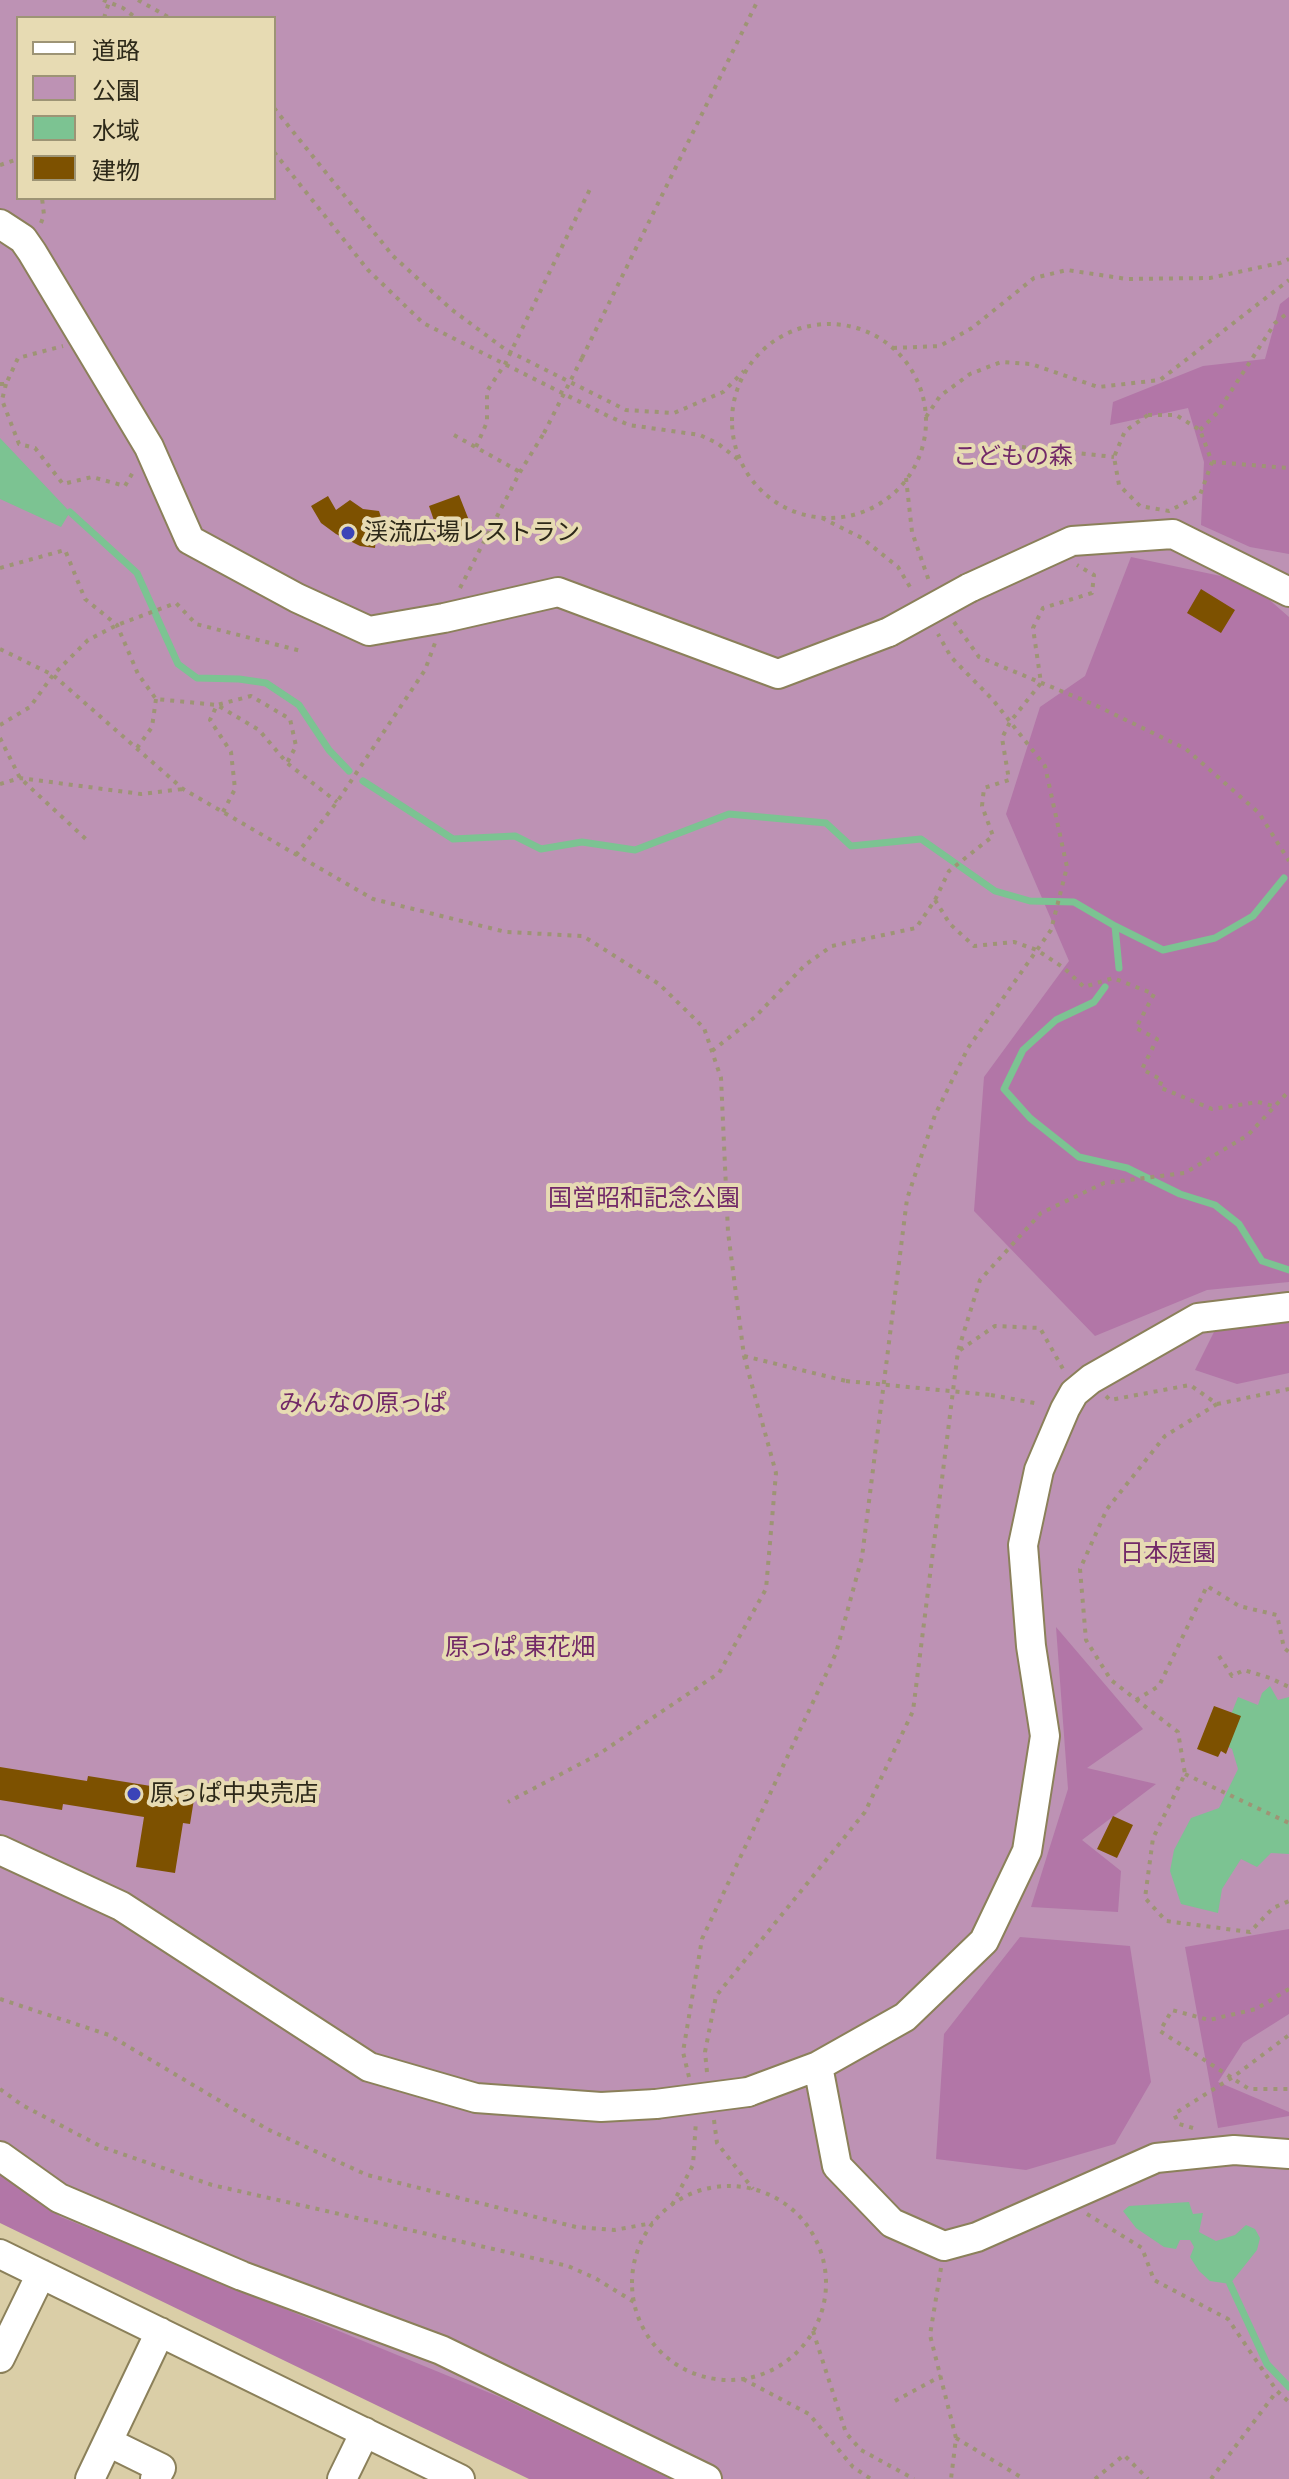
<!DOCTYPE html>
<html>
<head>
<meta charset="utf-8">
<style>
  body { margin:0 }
  #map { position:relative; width:1289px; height:2479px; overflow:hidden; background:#dacea7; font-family:Figtree,"Noto Sans JP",sans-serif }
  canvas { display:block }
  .legend { position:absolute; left:16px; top:16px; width:260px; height:184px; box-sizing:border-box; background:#e7dbb3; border:2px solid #9d9475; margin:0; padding:10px 14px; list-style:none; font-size:24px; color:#2d2919 }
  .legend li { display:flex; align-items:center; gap:16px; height:40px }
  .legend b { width:40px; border:2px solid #9d9475 }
</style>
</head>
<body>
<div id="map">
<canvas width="1289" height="2479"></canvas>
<ul class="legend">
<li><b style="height:10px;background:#fff"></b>道路</li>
<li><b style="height:22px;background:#bd92b4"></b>公園</li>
<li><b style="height:22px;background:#7cc392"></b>水域</li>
<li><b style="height:22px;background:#7d5100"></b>建物</li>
</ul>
</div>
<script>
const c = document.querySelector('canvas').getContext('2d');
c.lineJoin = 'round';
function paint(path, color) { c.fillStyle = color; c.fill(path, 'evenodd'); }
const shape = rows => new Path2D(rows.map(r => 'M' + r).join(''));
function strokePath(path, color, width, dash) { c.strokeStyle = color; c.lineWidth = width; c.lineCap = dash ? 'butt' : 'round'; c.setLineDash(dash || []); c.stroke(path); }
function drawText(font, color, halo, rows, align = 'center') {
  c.font = font + ' Figtree,"Noto Sans JP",sans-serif'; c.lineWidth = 8; c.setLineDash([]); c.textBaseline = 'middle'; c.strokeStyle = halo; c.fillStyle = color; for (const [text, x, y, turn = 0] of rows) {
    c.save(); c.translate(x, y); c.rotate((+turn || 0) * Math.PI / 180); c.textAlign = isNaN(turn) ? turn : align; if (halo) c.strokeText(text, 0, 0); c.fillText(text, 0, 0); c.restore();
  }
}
const green = shape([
  [0,0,1289,0,1289,2479,565,2479,0,2201],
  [18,18,274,18,274,198,18,198]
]);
const forest = shape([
  [1289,297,1289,554,1250,547,1201,525,1204,462,1188,408,1110,425,1113,402,1203,366,1265,359,1280,304],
  [1131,557,1249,582,1289,617,1289,1282,1207,1290,1095,1336,974,1211,984,1077,1069,961,1006,814,1040,707,1085,676],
  [1289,1316,1289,1373,1237,1384,1195,1370,1215,1330],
  [1056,1627,1143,1729,1087,1768,1156,1784,1082,1840,1121,1871,1118,1912,1031,1907,1068,1789],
  [1289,1929,1289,2014,1243,2043,1218,2082,1289,2112,1289,2116,1218,2128,1185,1947],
  [1020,1937,1130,1946,1151,2082,1115,2144,1026,2170,936,2159,944,2034],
  [0,2174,61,2217,502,2398,671,2479,529,2479,0,2223]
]);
const water = shape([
  [0,438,70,512,61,527,0,499],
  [1270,1686,1278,1700,1289,1697,1289,1854,1271,1853,1257,1867,1241,1859,1222,1889,1218,1913,1181,1904,1170,1871,1174,1850,1191,1818,1219,1808,1238,1769,1232,1749,1220,1742,1238,1697,1258,1705,1262,1693],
  [1189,2202,1193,2214,1203,2213,1199,2232,1216,2241,1235,2235,1246,2225,1255,2229,1260,2238,1257,2250,1230,2284,1210,2281,1199,2271,1190,2257,1194,2247,1190,2240,1180,2240,1176,2249,1164,2247,1136,2228,1123,2211,1129,2206]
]);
const stream = shape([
  [70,512,137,573,178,664,197,678,239,679,266,683,299,705,329,750,349,771],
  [363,781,453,839,515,836,541,849,582,842,635,850,729,814,826,823,851,846,921,839,995,891,1030,901,1074,902,1115,926,1119,968],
  [1115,926,1163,950,1215,938,1253,916,1284,878],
  [1105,987,1094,1002,1056,1020,1023,1050,1004,1089,1030,1118,1079,1157,1127,1168,1180,1194,1215,1205,1239,1224,1262,1261,1289,1270],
  [1230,2284,1267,2364,1289,2387]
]);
const building = shape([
  [459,495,472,528,440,538,429,506],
  [328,496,336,510,350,500,363,509,379,511,387,535,376,539,375,548,360,546,336,534,321,523,311,506],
  [1201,589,1235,610,1221,633,1187,613],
  [1214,1706,1241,1716,1226,1754,1221,1751,1218,1757,1197,1749],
  [0,1767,87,1781,88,1776,195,1793,190,1824,183,1823,175,1873,136,1867,144,1817,63,1804,62,1810,0,1800],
  [1113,1816,1133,1825,1117,1858,1097,1849]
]);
const path = shape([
  [103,0,123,8,136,18],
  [138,0,170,18],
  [104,18,109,2],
  [274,108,393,256,451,309,506,350,626,410,674,413,723,392,744,371],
  [274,152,368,270,423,323,608,416,629,425,700,435,717,443,739,460],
  [0,165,18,159],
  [41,223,44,215,42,198],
  '732 421a97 97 0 1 1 194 0a97 97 0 1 1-194 0Z',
  [893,348,940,346,972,328,1034,278,1067,270,1127,279,1210,278,1280,263,1289,259],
  [582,358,758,0],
  [0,384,6,384,18,358,63,346],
  [6,384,2,400,19,444,35,448,63,484,92,477,125,486,133,472],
  [1148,415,1176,415,1200,430,1212,462,1200,495,1169,511,1140,506,1119,485,1114,457,1125,431,1148,415],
  [926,417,940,396,970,374,1001,362,1031,364,1098,387,1160,380,1289,280],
  [1200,430,1217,413,1275,323,1289,312],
  [454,435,520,472],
  [476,447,487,422,487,391,505,364,591,187],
  [1022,447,1114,457],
  [1212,462,1289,468],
  [906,478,912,532,930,584],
  [822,518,862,538,898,567,913,592],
  [0,568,65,550,85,599,117,625,138,674,156,699,217,705,259,730,287,763,337,802],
  [460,588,520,472,544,433],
  [954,622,979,657,1095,705,1186,749,1259,813,1289,861],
  [0,649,53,675,183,789,373,899,506,932,583,936,659,984,704,1028,721,1078,728,1232,744,1356,776,1473,766,1589,719,1673,599,1754,508,1802],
  [0,725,30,707,53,675,88,640,117,625,176,603,196,624,301,651],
  [0,738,20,778,88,841],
  [137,748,152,727,156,699],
  [0,784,20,778,141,794,183,789],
  [223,812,235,789,231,752,210,720,217,705,251,696,290,719,296,746,287,763],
  [296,855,337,802,425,670,435,643],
  [935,900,950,924,974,946,1014,942,1037,950,1064,968,1084,987,1113,978,1154,994,1136,1028,1157,1039,1142,1069,1162,1080,1159,1087,1212,1109,1258,1102,1273,1106],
  [712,1051,755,1017,805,965,832,946,916,928,935,900,949,871,993,836,982,806,984,788,1009,780,1002,738,1010,722,1041,683,1033,628,1043,608,1092,593,1094,575,1077,565],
  [960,1350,995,1326,1040,1328,1063,1369],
  [744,1356,846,1381],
  [991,1395,1040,1404],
  [1106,1396,1110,1400,1190,1385,1217,1404,1165,1436,1107,1509,1080,1569,1086,1640,1111,1680,1178,1732,1185,1774,1153,1838,1145,1898,1166,1921,1250,1932,1273,1908,1289,1901],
  [1217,1404,1289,1389],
  [1219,1656,1232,1676,1244,1670,1270,1678,1289,1687],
  [1136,1700,1159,1686,1207,1586,1239,1606,1277,1615,1284,1648,1289,1652],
  [1185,1774,1289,1823],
  [1289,1989,1256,2009,1209,2020,1172,2010,1160,2031,1249,2089,1289,2089],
  [0,1999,109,2035,267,2129,367,2175,576,2227,614,2230,653,2223],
  [707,2072,705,2052,716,1996,865,1812,913,1711,958,1351,980,1280,1041,1213,1104,1183,1185,1173,1248,1135,1289,1091],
  [689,2077,683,2052,702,1939,836,1653,862,1557,907,1199,935,1115,968,1048,1051,930,1067,867,1045,766,993,700,951,657,938,634],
  [0,2089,22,2105,102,2147,212,2185,568,2266,595,2278,634,2302],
  [714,2120,717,2143,753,2189],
  [1193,2128,1179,2124,1174,2114,1233,2077,1289,2035],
  '632 2283a97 97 0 1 1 194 0a97 97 0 1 1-194 0Z',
  [672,2205,693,2165,696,2121],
  [1087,2214,1142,2248,1154,2280,1228,2319,1277,2391,1289,2402],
  [941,2268,930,2335,956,2438,951,2479],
  [813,2331,846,2433,861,2450,914,2479],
  [743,2379,809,2414,853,2467,871,2479],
  [895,2401,941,2376],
  [956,2438,1024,2479],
  [1095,2479,1124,2455,1148,2479],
  [1211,2479,1277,2391]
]);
const minor = shape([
  [0,224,23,239,32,252,149,447,190,540,297,598,369,631,444,618,558,592,778,674,889,632],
  [969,588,1072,541,1173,534,1289,592],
  [0,1850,121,1906,369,2067,476,2098,601,2107,656,2104],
  [818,2066,837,2166,892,2223,944,2246,977,2237,1156,2158,1234,2150,1289,2154],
  [748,2092,818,2066,905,2017,984,1941,1027,1851,1045,1736,1031,1646,1023,1545,1039,1470,1065,1409,1074,1393,1091,1379,1198,1318,1289,1307],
  [0,2156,59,2198,242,2276,441,2350,707,2479],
  [0,2254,460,2479],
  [0,2358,41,2274],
  [108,2442,161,2468,155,2479],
  [90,2479,160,2332],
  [342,2479,365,2432]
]);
const pathBridge = shape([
  [544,433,582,358],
  [846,1381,991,1395]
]);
const minorBridge = shape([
  [889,632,969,588],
  [656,2104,748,2092]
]);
const markers = [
  [348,533,8,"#3b44b8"],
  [134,1794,8,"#3b44b8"]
];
const parkNames = [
  ["こどもの森",1013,457],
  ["国営昭和記念公園",644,1199],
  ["みんなの原っぱ",363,1404],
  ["日本庭園",1168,1554],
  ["原っぱ 東花畑",520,1648]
];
const poiNames = [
  ["渓流広場レストラン",364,533],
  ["原っぱ中央売店",150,1794]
];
paint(green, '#bd92b4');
paint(forest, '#b276a7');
paint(water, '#7cc392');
strokePath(stream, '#7cc392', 7);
paint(building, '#7d5100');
strokePath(minor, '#8b805a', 32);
strokePath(path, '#9e9475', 4, [4, 6]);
strokePath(minor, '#fff', 28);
strokePath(minorBridge, '#8b805a', 32, []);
strokePath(pathBridge, '#9e9475', 4, [4, 6]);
strokePath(minorBridge, '#fff', 28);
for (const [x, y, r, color] of markers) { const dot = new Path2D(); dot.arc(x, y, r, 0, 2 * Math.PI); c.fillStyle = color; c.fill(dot); strokePath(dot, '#e7dbb3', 3); }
drawText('24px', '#722968', '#e7dbb3', parkNames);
drawText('24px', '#2d2919', '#e7dbb3', poiNames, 'left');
</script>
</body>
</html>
